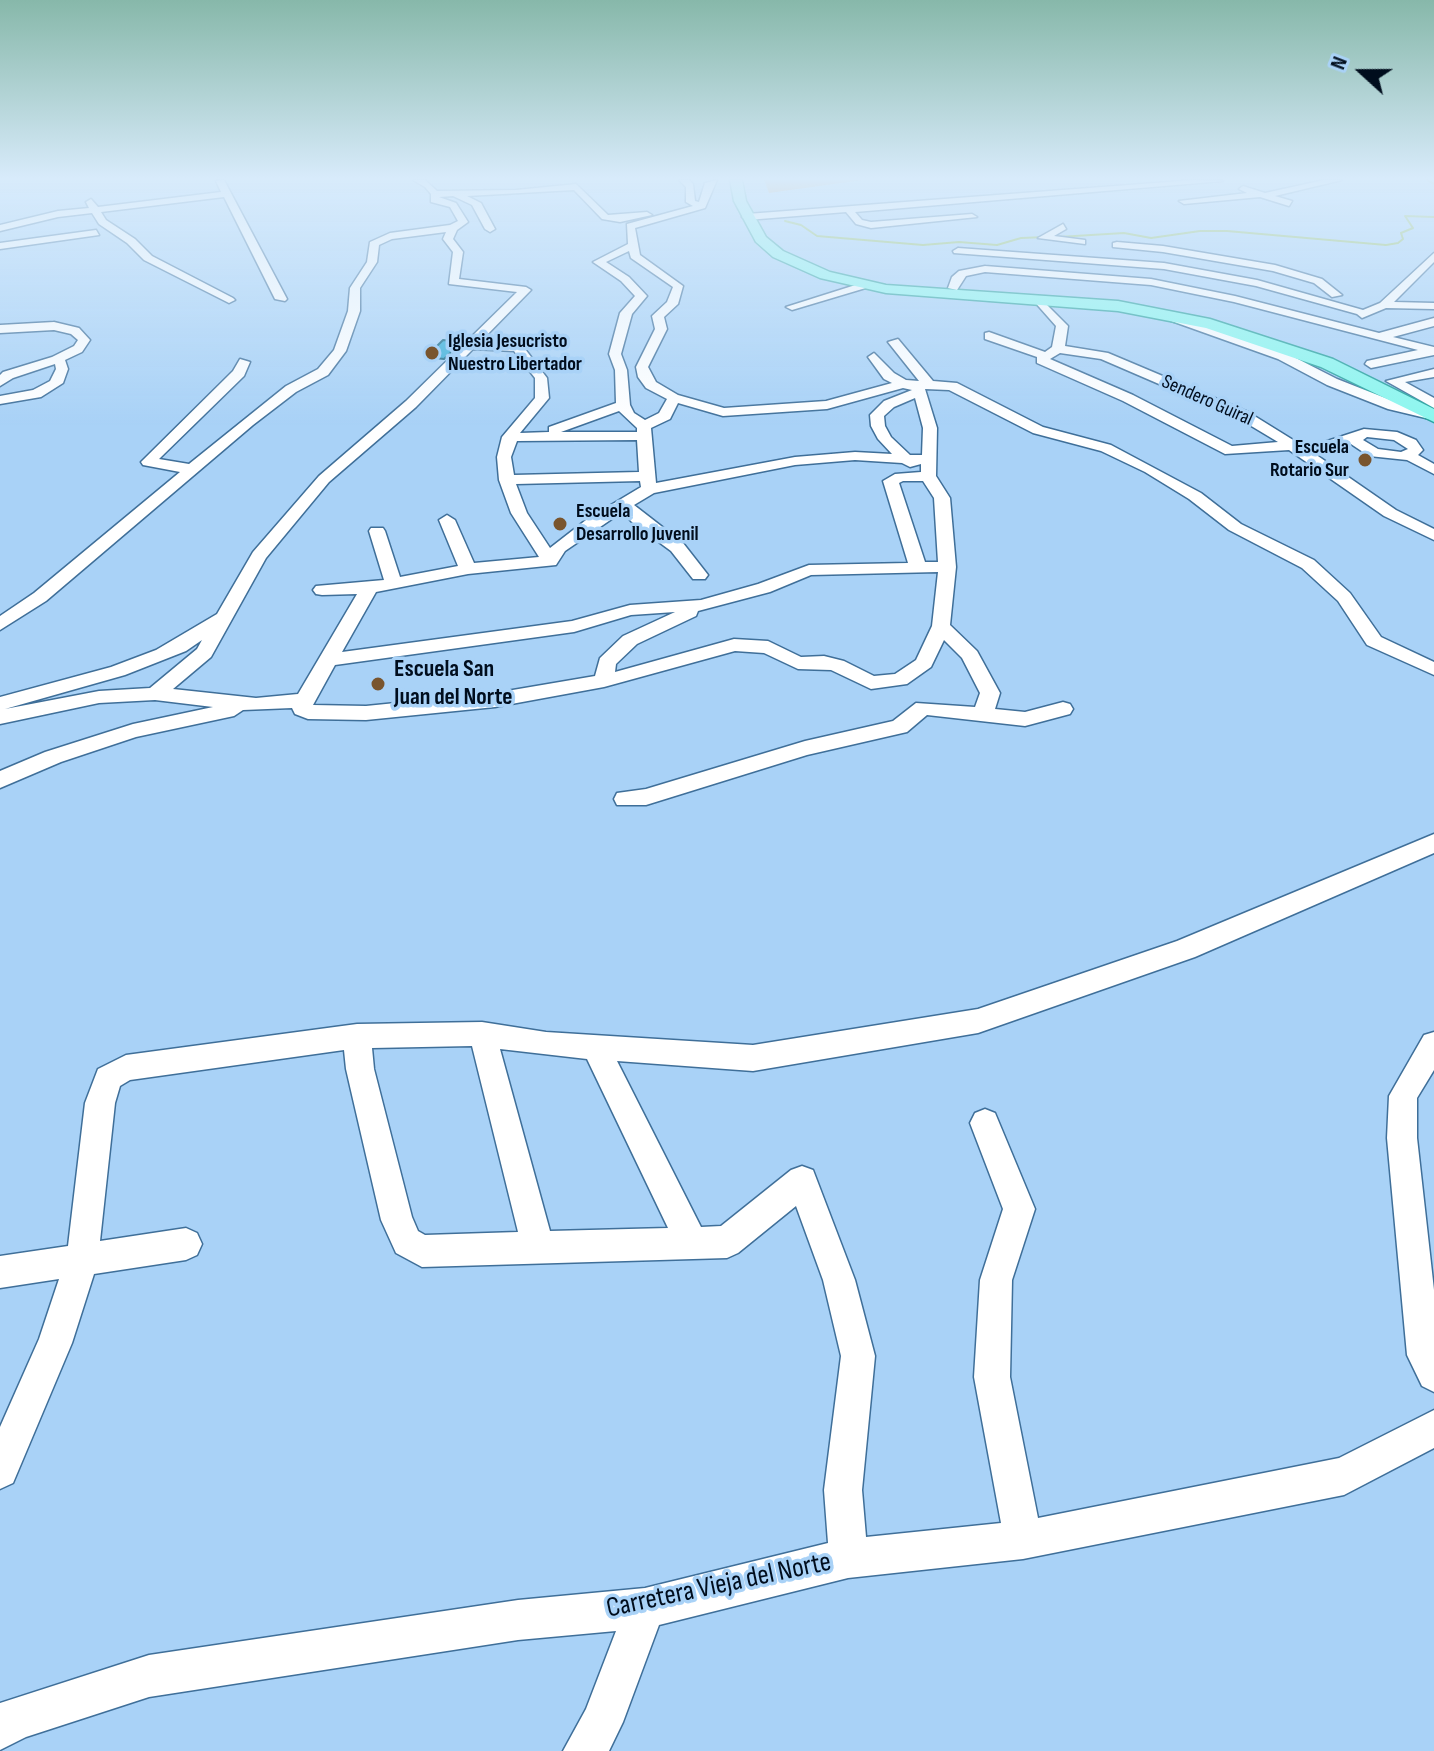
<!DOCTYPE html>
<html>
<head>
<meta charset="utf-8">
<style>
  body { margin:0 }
  #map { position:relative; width:1434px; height:1751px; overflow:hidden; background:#a9d2f7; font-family:"Sofia Sans Condensed",sans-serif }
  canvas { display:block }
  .north { position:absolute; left:1322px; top:32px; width:80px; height:80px; -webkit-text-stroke:6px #a9d2f7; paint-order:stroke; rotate:291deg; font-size:22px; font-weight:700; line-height:32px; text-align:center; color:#000d1d }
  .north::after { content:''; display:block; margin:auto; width:28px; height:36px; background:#000d1d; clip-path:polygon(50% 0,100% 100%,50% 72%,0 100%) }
</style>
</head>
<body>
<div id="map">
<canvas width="1434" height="1751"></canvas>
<div class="north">N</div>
</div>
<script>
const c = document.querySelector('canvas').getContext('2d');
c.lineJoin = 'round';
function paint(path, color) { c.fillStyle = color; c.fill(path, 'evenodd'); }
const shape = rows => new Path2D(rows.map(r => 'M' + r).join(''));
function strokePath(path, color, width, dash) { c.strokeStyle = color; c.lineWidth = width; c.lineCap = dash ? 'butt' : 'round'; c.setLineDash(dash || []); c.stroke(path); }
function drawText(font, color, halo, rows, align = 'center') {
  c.font = font + ' "Sofia Sans Condensed",sans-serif'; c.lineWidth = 7; c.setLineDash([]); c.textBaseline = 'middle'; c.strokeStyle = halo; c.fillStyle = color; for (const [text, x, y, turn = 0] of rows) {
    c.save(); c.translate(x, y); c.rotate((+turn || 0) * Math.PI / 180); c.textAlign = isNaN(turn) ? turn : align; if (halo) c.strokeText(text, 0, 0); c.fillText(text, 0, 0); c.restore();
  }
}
const green = shape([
  [764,180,863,180,769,193]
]);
const stream = shape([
  [1427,180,1434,184],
  [785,221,801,225,817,236,923,245,959,242,997,245,1021,238,1046,237],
  [1058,237,1124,233,1151,238,1200,231,1227,231,1386,245,1398,243,1403,239,1401,233,1413,228,1405,216,1434,217]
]);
const building = shape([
  [443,340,462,342,444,359,426,357,443,340]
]);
const minor = shape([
  [224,180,287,299,285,301,275,299,224,197,101,212,106,220,135,239,152,256,233,298,235,300,229,303,144,260,127,243,99,224,92,213,58,217,0,231,0,225,58,211,89,208,86,202,91,199,98,207,221,192,216,181,224,180],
  [413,180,425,180,437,191,516,190,576,184,608,215,647,212,652,215,620,222,602,219,574,190,467,196,481,203,495,229,490,232,485,229,472,205,453,196,439,197,456,203,468,222,457,230,453,239,463,252,459,279,526,287,531,290,480,342,522,345,547,378,549,398,520,433,549,432,549,427,616,403,615,370,609,354,620,313,635,296,621,281,593,262,628,244,627,224,693,206,686,202,686,187,679,180,689,180,693,184,695,201,699,202,705,183,717,180,705,208,635,228,640,255,683,286,678,304,664,317,667,329,648,367,656,382,678,395,724,408,826,401,892,383,884,379,868,357,874,353,894,373,906,380,919,381,888,342,898,339,933,381,957,383,1043,427,1111,445,1201,493,1241,524,1314,560,1350,593,1381,637,1434,662,1434,675,1367,645,1338,601,1302,568,1229,530,1189,499,1145,472,1101,451,1033,433,949,390,925,389,937,428,936,476,950,498,956,567,950,625,977,651,1000,693,995,709,1025,712,1063,702,1070,704,1073,709,1070,714,1025,726,927,715,907,732,807,755,646,805,617,805,614,799,617,793,646,789,805,741,893,721,916,703,975,707,980,693,962,658,944,640,931,667,907,684,871,689,831,670,798,669,764,653,735,651,604,687,495,707,366,720,308,719,295,714,292,708,243,710,234,716,136,737,61,762,0,788,0,771,45,752,133,724,213,707,155,700,99,703,0,724,0,697,111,667,156,650,217,614,253,552,319,476,406,401,517,292,449,284,453,252,443,239,446,232,392,239,379,245,377,262,360,288,360,311,346,351,328,375,296,392,253,425,46,601,0,630,0,616,34,593,180,472,143,465,141,462,233,371,240,359,250,362,244,376,159,459,189,464,286,386,318,369,334,350,348,311,350,288,367,262,370,242,390,233,450,225,458,221,450,207,431,202,431,194,425,187,413,180],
  [629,251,631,258,673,287,667,302,652,316,655,329,636,367,638,377,646,388,667,399,659,413,645,420,634,413,630,405,627,370,621,354,632,314,647,296,629,277,606,262,629,251],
  [473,349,514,351,535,378,535,398,502,437,497,457,499,480,511,513,539,557,474,563,455,520,447,515,439,520,458,566,400,577,385,531,383,528,371,528,369,531,384,580,316,586,313,590,316,594,322,595,357,594,298,694,256,698,173,689,211,657,266,558,329,482,416,407,473,349],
  [903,388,912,390,884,401,870,415,871,426,878,439,892,454,855,452,795,457,656,483,651,428,670,419,678,403,723,416,827,409,903,388],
  [915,398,923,428,922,455,910,455,891,437,885,426,884,416,894,407,915,398],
  [619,411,637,428,637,432,561,432,619,411],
  [637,440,639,472,514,475,511,457,517,441,637,440],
  [855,460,902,463,910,467,921,464,921,472,895,474,883,481,908,563,809,565,758,584,701,600,630,605,572,621,342,652,376,592,468,574,556,565,565,551,622,512,633,523,671,551,693,579,705,579,708,575,683,543,634,505,654,493,795,465,855,460],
  [640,481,641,487,586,520,550,548,527,513,516,484,640,481],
  [903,481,923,481,934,498,938,562,925,562,899,483,903,481],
  [938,572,932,626,916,660,895,674,874,676,844,661,824,656,801,657,768,641,734,639,615,672,616,664,637,644,696,616,698,611,770,592,811,575,938,572],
  [675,612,623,636,600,658,595,676,495,693,366,706,313,705,335,665,574,632,631,615,675,612],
  [202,640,197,649,150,688,99,691,5,709,125,675,186,651,202,640],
  [1194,180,1223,181,855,212,862,220,871,222,972,214,977,217,871,228,856,224,846,212,747,220,742,217,747,214,1194,180],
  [1324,180,1342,180,1275,196,1292,201,1289,206,1260,197,1184,204,1179,201,1247,193,1239,189,1243,186,1265,193,1324,180],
  [1063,224,1066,229,1054,236,1085,240,1085,244,1038,238,1063,224],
  [96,230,99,235,0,249,0,243,96,230],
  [1117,242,1163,246,1275,265,1322,279,1342,295,1332,297,1314,283,1273,271,1163,252,1113,247,1113,243,1117,242],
  [958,248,1164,263,1257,280,1363,310,1380,303,1434,253,1434,262,1394,302,1434,303,1434,309,1386,308,1362,318,1357,314,1256,286,1164,269,954,253,953,251,958,248],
  [985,266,1151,279,1235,296,1379,333,1434,318,1434,326,1393,337,1434,347,1434,355,1371,368,1365,364,1367,361,1418,350,1234,302,1151,285,985,272,966,276,957,290,948,288,952,277,959,271,985,266],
  [865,282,870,285,869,287,792,310,786,307,865,282],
  [1039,297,1068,326,1065,346,1108,353,1248,412,1306,448,1364,429,1397,432,1416,440,1423,450,1418,455,1434,464,1434,474,1407,460,1369,456,1351,444,1315,454,1396,510,1434,529,1434,540,1384,516,1289,450,1225,454,1123,401,1037,363,1037,357,985,339,985,333,989,332,1045,352,1052,347,1056,326,1033,300,1039,297],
  [1060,353,1101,359,1238,418,1278,442,1232,446,1133,395,1050,359,1060,353],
  [1367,437,1394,440,1408,449,1401,452,1378,449,1363,440,1367,437],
  [1166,315,1174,315,1286,353,1337,379,1398,403,1434,412,1434,420,1388,409,1327,385,1278,359,1166,319,1166,315],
  [54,322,79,328,90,340,82,352,65,360,68,369,63,383,41,397,0,404,0,396,33,390,50,381,56,369,55,364,13,378,0,386,0,375,3,372,52,357,74,346,78,340,71,334,54,330,0,333,0,325,54,322],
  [1434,369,1434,377,1405,382,1434,398,1434,408,1386,381,1434,369],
  [1434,834,1434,853,1195,957,978,1033,753,1071,617,1061,701,1227,721,1226,791,1170,802,1166,813,1170,855,1280,875,1356,862,1490,866,1537,1001,1523,974,1377,980,1280,1003,1209,970,1123,975,1113,985,1109,995,1113,1035,1209,1012,1280,1010,1377,1038,1518,1339,1458,1434,1410,1434,1448,1344,1495,1023,1559,848,1578,659,1625,623,1722,609,1751,563,1751,586,1709,616,1631,518,1640,149,1697,26,1737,0,1750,0,1703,149,1655,518,1600,645,1588,828,1543,824,1490,841,1356,823,1280,796,1206,738,1253,727,1258,422,1267,396,1253,381,1220,346,1069,344,1050,130,1080,120,1086,115,1103,100,1241,186,1228,197,1233,202,1244,197,1255,186,1260,94,1274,72,1343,13,1483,0,1489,0,1427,39,1339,59,1279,0,1288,0,1256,68,1246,85,1103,98,1069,126,1055,357,1024,482,1022,546,1032,753,1045,978,1009,1177,941,1434,834],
  [472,1046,518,1232,425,1235,418,1231,412,1217,374,1069,372,1048,472,1046],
  [500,1049,587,1059,668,1228,550,1231,500,1049],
  [1434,1032,1434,1070,1417,1098,1417,1138,1434,1290,1434,1392,1422,1386,1407,1355,1387,1138,1389,1096,1424,1035,1434,1032]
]);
const major = shape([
  [730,180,742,180,746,201,766,237,783,251,830,272,886,285,1118,301,1210,319,1333,359,1434,409,1434,422,1321,367,1206,328,1118,311,886,293,820,278,773,257,756,242,734,201,730,180]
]);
const markers = [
  [432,353,8,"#79552e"],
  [1365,460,8,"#79552e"],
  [560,524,8,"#79552e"],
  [378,684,8,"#79552e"]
];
const farPoinames = [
  ["Iglesia Jesucristo",448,342],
  ["Nuestro Libertador",448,365],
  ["Escuela",1349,448,"right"],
  ["Rotario Sur",1349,471,"right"],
  ["Escuela",576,512],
  ["Desarrollo Juvenil",576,535]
];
const farStreetnames = [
  ["Sendero Guiral",1207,401,24]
];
const poiNames = [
  ["Escuela San",394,670],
  ["Juan del Norte",394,698]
];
const nearStreetnames = [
  ["Carretera Vieja del Norte",719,1586,-12]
];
paint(green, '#d79751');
strokePath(stream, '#95be4e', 2);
paint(building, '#36add7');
strokePath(building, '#166783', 2);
strokePath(minor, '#3f6f99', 3);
strokePath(major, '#28a29e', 3);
paint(minor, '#fff');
paint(major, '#8bf7ee');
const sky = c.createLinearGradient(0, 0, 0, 425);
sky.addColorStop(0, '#87b8aa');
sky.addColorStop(0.42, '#d8ebfb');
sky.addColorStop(1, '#d8ebfb00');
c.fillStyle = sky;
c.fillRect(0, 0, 1434, 425);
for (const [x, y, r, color] of markers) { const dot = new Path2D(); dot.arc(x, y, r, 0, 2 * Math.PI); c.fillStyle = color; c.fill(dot); strokePath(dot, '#a9d2f7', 3); }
drawText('bold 20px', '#000d1d', '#a9d2f7', farPoinames, 'left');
drawText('20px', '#000d1d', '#a9d2f7', farStreetnames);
drawText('bold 24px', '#000d1d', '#a9d2f7', poiNames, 'left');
drawText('28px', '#000d1d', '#a9d2f7', nearStreetnames);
</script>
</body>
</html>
